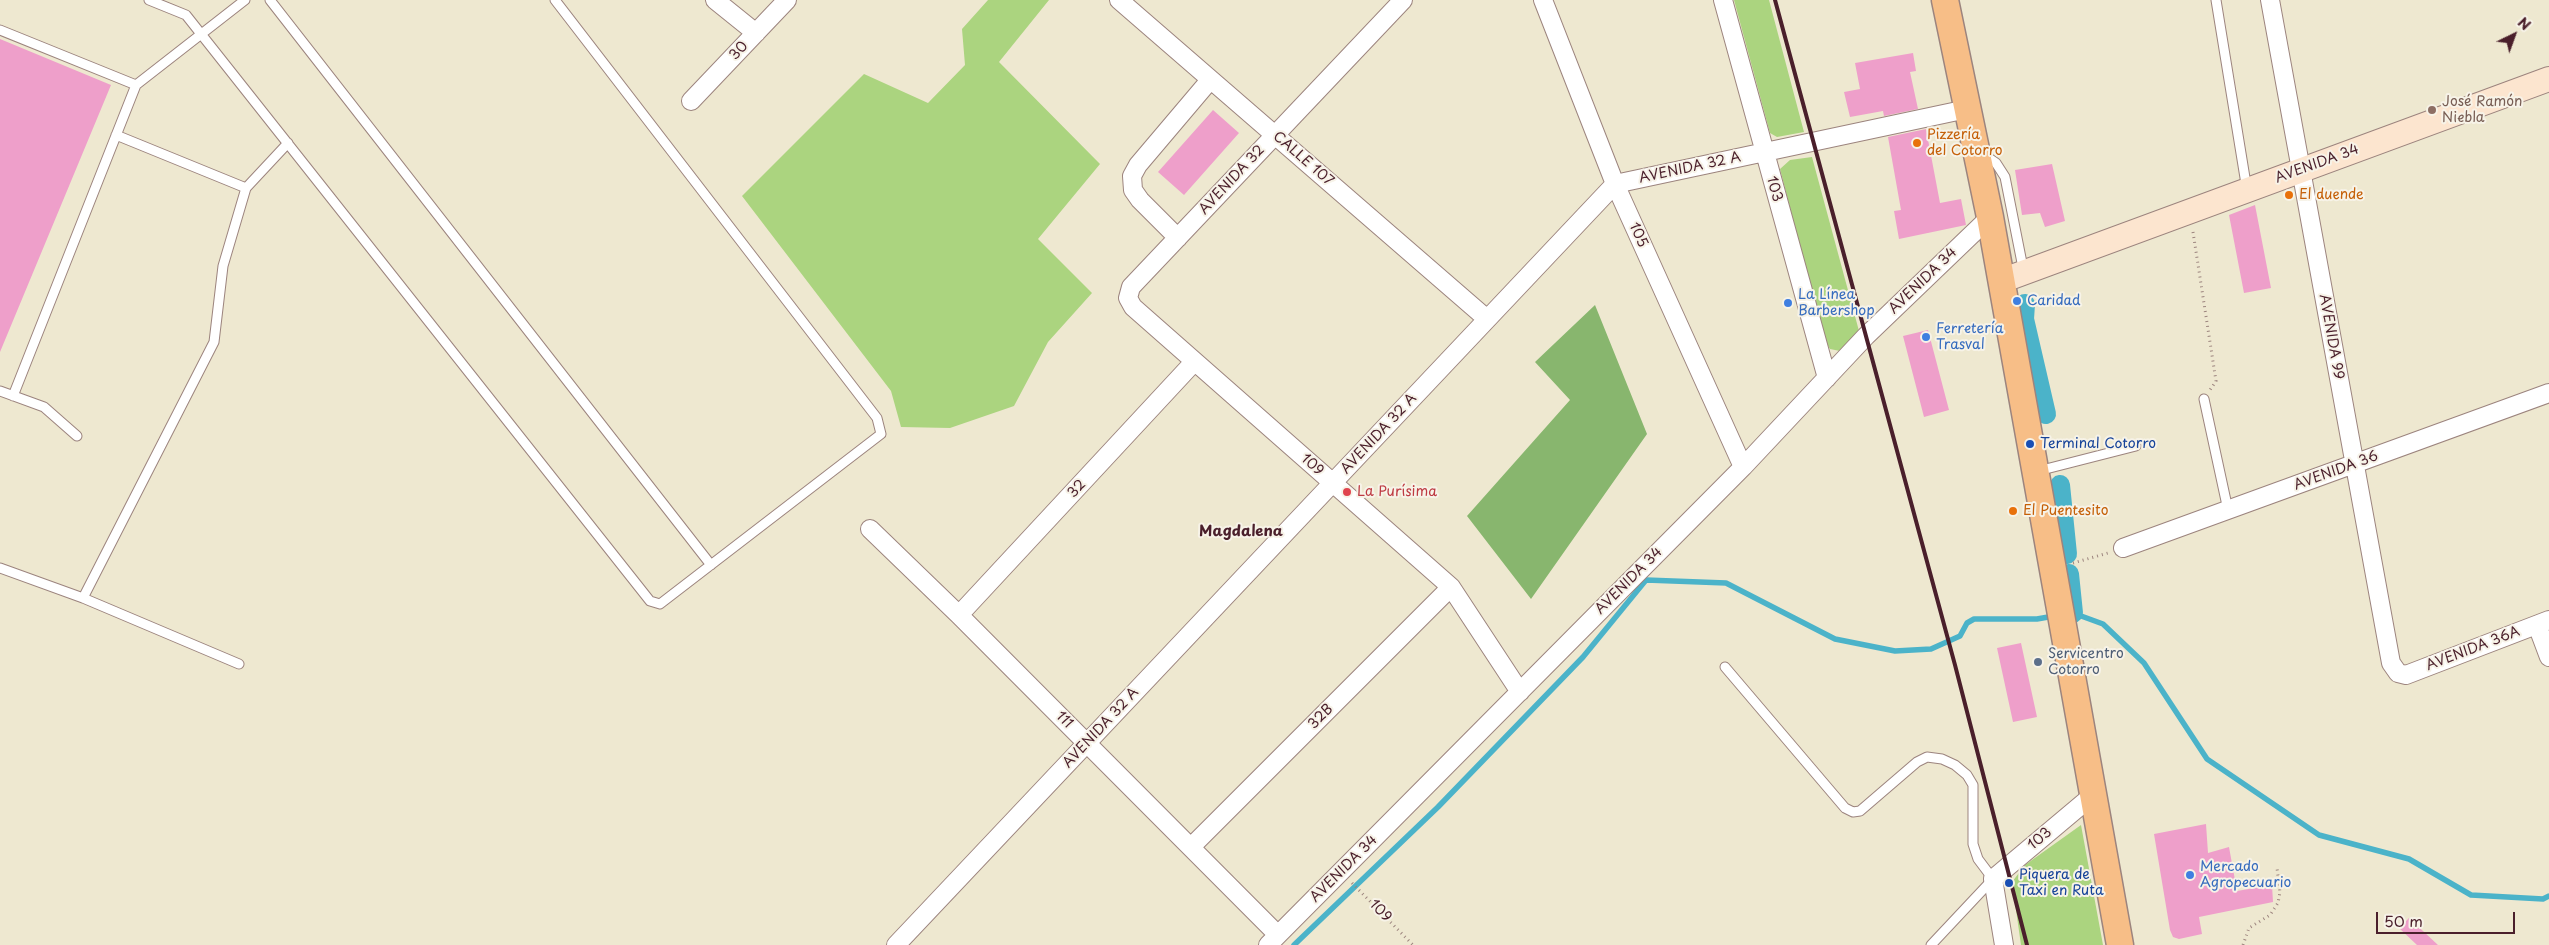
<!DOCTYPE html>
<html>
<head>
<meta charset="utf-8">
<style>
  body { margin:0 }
  #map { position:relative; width:2549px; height:945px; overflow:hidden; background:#eee8d0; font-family:"Playpen Sans",sans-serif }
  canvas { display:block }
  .north { position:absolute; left:2489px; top:10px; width:50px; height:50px; -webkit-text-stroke:4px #f7f3e8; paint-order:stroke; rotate:42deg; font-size:14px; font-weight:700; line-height:20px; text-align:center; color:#4a1f2b }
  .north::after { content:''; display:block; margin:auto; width:18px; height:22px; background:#4a1f2b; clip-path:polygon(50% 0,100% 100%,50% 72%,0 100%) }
  .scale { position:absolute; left:2376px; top:912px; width:139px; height:22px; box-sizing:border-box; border:2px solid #4a1f2b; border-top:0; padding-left:6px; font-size:15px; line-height:18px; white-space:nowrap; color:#4a1f2b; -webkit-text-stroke:4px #f7f3e8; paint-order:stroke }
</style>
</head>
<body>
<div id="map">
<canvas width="2549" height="945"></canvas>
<div class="north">N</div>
<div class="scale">50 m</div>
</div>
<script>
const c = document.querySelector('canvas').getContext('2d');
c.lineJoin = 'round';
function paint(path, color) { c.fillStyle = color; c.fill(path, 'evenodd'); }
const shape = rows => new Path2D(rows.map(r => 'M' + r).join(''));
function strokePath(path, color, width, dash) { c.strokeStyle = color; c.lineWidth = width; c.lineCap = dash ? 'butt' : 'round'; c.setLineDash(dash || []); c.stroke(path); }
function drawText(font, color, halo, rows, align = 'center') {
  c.font = font + ' "Playpen Sans",sans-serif'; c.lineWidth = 4; c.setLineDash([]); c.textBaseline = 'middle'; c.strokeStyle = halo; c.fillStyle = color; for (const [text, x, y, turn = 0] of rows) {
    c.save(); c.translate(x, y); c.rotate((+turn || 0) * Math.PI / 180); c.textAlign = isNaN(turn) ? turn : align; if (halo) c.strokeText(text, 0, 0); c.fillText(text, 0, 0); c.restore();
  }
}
const green = shape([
  [988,0,1049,0,999,62,1100,164,1038,239,1092,293,1048,342,1014,406,950,428,901,427,891,391,742,196,864,74,928,103,965,65,962,29],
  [1734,0,1769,0,1804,132,1777,137,1770,133],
  [1812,157,1859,331,1840,351,1830,349,1824,339,1780,169,1790,160],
  [2081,825,2103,945,2021,945,2012,882,2025,865]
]);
const forest = shape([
  [1595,305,1647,434,1531,599,1467,516,1570,400,1535,362]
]);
const stream = shape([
  [2068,614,2073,613,2103,624,2144,663,2207,759,2319,835,2409,859,2471,895,2543,899,2549,896],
  [1294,945,1438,807,1583,657,1646,580,1726,583,1835,639,1895,651,1931,649,1960,636,1967,623,1974,619,2037,619,2054,616]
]);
const canal = shape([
  [2025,304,2024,319,2046,414],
  [2060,485,2067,554],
  [2069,574,2073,613]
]);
const building = shape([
  [0,39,111,85,0,352],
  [1913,53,1916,71,1910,72,1918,109,1884,116,1883,111,1850,117,1844,92,1860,89,1855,63],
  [1213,110,1239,133,1184,195,1158,172],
  [1926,129,1940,203,1961,199,1966,225,1899,239,1894,211,1901,210,1888,137],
  [2052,164,2065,221,2045,227,2040,213,2022,215,2015,170],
  [2255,205,2271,288,2244,293,2229,215],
  [1928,330,1949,410,1924,417,1903,336],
  [2021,643,2037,717,2013,722,1997,648],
  [2206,824,2208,853,2229,847,2237,891,2272,885,2273,902,2199,917,2202,934,2179,939,2173,937,2170,930,2154,834],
  [2409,918,2438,945,2417,945,2399,928]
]);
const path = shape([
  [2193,232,2216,381,2210,390],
  [2073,563,2108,553],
  [1352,883,1413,945],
  [2243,945,2249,928,2270,915,2278,903,2280,892,2277,868]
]);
const lane = shape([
  [149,0,186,15,650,601,660,604,881,434,877,418,555,0],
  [270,0,711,565],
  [2216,0,2247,190],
  [0,30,136,85,13,396],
  [136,85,245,0],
  [116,135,246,188],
  [1983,154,1996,163,2005,177,2024,273],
  [0,391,44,407,77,436],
  [2204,399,2228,510],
  [2038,471,2136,446],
  [0,568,83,598,239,664],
  [83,598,214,342,223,266,246,188,288,143],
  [1725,667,1845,808,1853,812,1860,811,1917,762,1927,757,1942,759,1955,765,1967,775,1973,785,1973,844,1978,859,1993,879,1931,945]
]);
const street = shape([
  [715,0,756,33],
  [1119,0,1487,319],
  [1403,0,1131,287,1128,298,1133,307,1451,587,1520,692],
  [1543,0,1615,184,1743,467],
  [1723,0,1827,378],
  [2270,0,2391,663,2398,673,2406,675,2549,620],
  [691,101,787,0],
  [1178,238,1140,200,1133,190,1132,176,1138,165,1210,80],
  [870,529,959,615,1278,935],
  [2123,548,2549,393],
  [959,615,1194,362],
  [2537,625,2549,657],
  [1191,847,1451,587],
  [896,945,1615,184,1967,109],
  [1268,945,1743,467,1866,336,1990,217],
  [2004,945,1993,879,2093,795]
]);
const secondary = shape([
  [2001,281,2549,79]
]);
const primary = shape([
  [1945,0,1990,217,2120,945]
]);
const rail = shape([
  [1775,0,1955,665,2027,945]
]);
const markers = [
  [2432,110,5,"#8d6e63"],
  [1917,143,5,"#e8710a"],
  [2289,195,5,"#e8710a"],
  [2017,301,5,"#3f7fe0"],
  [1788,303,5,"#3f7fe0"],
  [1926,337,5,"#3f7fe0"],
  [2030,444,5,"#1a4fb4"],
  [1347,492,5,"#e0444e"],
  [2013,511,5,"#e8710a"],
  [2038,662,5,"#5c6f8a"],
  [2190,875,5,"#3f7fe0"],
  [2009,883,5,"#1a4fb4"]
];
const streetNames = [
  ["30",739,51,-47],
  ["CALLE 107",1303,159,41],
  ["AVENIDA 34",2317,164,-20],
  ["AVENIDA 32 A",1690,168,-12],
  ["AVENIDA 32",1232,180,-47],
  ["103",1774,189,75],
  ["105",1638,235,66],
  ["AVENIDA 34",1923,281,-44],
  ["AVENIDA 99",2331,337,80],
  ["AVENIDA 32 A",1379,434,-47],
  ["109",1312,465,41],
  ["AVENIDA 36",2336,471,-20],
  ["32",1077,489,-47],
  ["AVENIDA 34",1629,581,-45],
  ["AVENIDA 36A",2473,649,-21],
  ["32B",1321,717,-45],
  ["111",1064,720,45],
  ["AVENIDA 32 A",1101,728,-47],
  ["103",2040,839,-40],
  ["AVENIDA 34",1344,869,-45],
  ["109",1380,911,46]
];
const educationNames = [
  ["José Ramón",2442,102],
  ["Niebla",2442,118]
];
const foodNames = [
  ["Pizzería",1927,135],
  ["del Cotorro",1927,151],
  ["El duende",2299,195],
  ["El Puentesito",2023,511]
];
const shopNames = [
  ["La Línea",1798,295],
  ["Barbershop",1798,311],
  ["Caridad",2027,301],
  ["Ferretería",1936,329],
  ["Trasval",1936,345],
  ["Mercado",2200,867],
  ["Agropecuario",2200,883]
];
const transitNames = [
  ["Terminal Cotorro",2040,444],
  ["Piquera de",2019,875],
  ["Taxi en Ruta",2019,891]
];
const healthNames = [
  ["La Purísima",1357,492]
];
const serviceNames = [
  ["Servicentro",2048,654],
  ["Cotorro",2048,670]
];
const neighbourhoodNames = [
  ["Magdalena",1241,532]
];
paint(green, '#abd47f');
paint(forest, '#88b66e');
strokePath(stream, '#4bb3c9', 5.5);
strokePath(canal, '#4bb3c9', 20);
paint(building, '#ee9fca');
strokePath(lane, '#9c847e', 11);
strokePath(street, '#9c847e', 20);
strokePath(secondary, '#9c847e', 26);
strokePath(primary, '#9c847e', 29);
strokePath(path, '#9c847e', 3, [1, 4]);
strokePath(lane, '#fff', 9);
strokePath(street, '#fff', 18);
strokePath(secondary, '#fce5cf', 24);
strokePath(primary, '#f7be87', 26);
strokePath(rail, '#4a1f2b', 4);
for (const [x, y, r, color] of markers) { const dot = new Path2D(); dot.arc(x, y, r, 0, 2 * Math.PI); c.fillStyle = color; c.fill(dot); strokePath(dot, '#f7f3e8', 2); }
drawText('14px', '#4a1f2b', '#f7f3e8', streetNames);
drawText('14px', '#785e54', '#f7f3e8', educationNames, 'left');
drawText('14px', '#c56008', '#f7f3e8', foodNames, 'left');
drawText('14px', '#366cbe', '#f7f3e8', shopNames, 'left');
drawText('14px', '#164399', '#f7f3e8', transitNames, 'left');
drawText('14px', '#be3a42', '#f7f3e8', healthNames, 'left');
drawText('14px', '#4e5e75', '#f7f3e8', serviceNames, 'left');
drawText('bold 15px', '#4a1f2b', '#f7f3e8', neighbourhoodNames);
</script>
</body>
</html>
